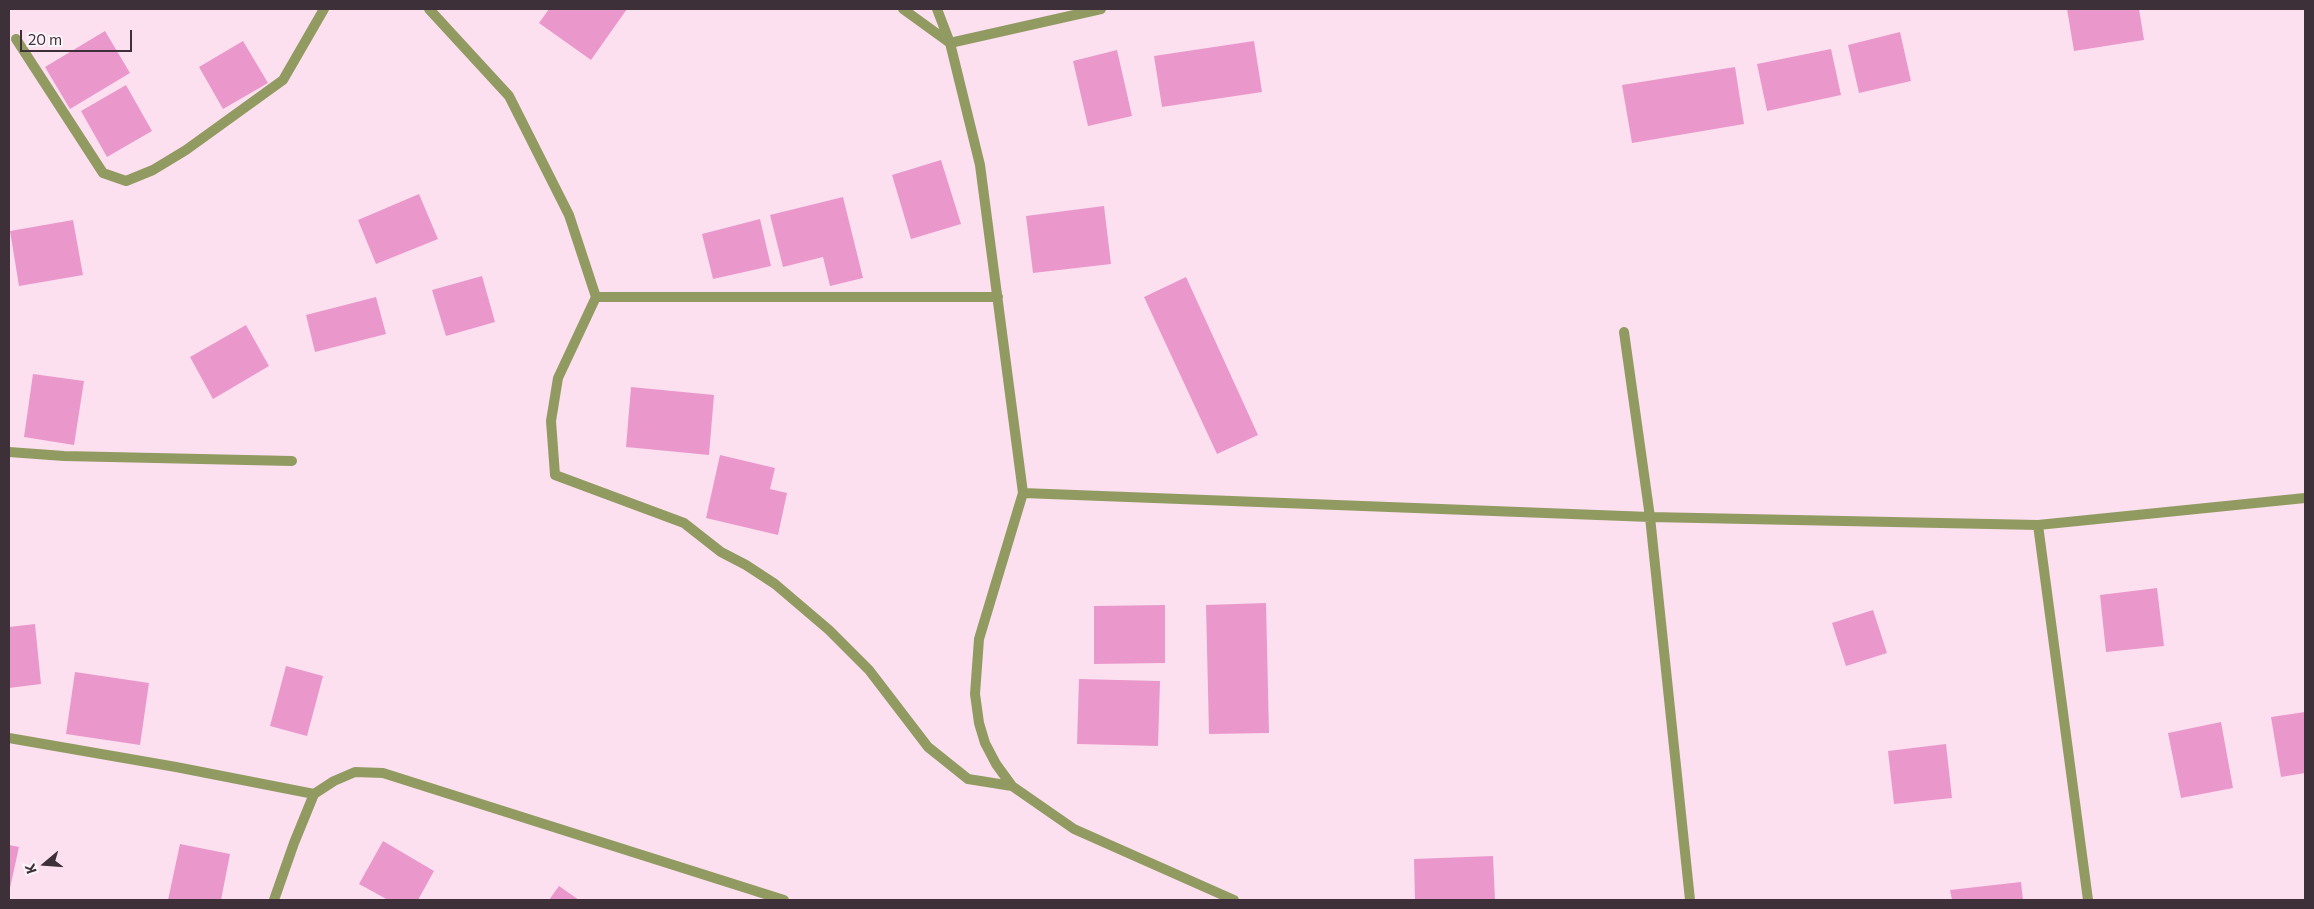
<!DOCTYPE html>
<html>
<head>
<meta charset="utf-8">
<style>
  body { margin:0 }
  #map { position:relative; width:2314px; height:909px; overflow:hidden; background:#fce0f0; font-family:Commissioner,sans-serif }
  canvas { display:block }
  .frame { position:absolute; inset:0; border:10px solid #3e3038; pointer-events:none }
  .north { position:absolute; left:20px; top:839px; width:50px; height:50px; -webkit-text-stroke:4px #fbf4f8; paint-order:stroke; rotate:252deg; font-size:14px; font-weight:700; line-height:20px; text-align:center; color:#3e3038 }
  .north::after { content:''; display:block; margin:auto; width:18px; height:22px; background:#3e3038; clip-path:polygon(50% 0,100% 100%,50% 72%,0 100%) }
  .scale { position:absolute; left:20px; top:30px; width:112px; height:22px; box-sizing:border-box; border:2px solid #3e3038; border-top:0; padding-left:6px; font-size:15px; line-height:18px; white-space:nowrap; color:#3e3038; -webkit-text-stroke:4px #fbf4f8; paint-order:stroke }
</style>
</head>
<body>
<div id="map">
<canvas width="2314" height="909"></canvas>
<div class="frame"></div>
<div class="north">K</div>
<div class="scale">20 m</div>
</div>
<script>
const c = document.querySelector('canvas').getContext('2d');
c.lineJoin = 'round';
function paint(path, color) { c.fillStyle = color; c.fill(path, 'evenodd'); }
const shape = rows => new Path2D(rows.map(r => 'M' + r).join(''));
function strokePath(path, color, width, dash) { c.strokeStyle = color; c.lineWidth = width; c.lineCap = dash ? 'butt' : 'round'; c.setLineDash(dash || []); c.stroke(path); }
const building = shape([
  [549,9,627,9,591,60,539,23],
  [2067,9,2139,9,2144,40,2074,51],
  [105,31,130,73,70,109,45,67],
  [1900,32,1911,81,1859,93,1848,45],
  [243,41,268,83,223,109,199,67],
  [1254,41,1262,92,1162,107,1154,56],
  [1831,49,1841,95,1767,111,1757,64],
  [1117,50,1132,116,1088,126,1073,61],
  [1735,67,1744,124,1632,143,1622,85],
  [126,85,152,131,107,157,81,111],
  [941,160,961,224,911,239,892,175],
  [419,194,438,239,376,264,358,220],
  [843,197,863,278,830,286,823,257,783,267,770,215],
  [1104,206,1111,264,1033,273,1026,216],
  [760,219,771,266,713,279,702,234],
  [73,220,83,275,19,286,10,231],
  [482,276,495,322,446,336,432,290],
  [1186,277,1258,435,1217,454,1144,297],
  [376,297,386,334,315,352,306,315],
  [246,325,269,366,213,399,190,357],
  [33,374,84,381,74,445,24,437],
  [631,387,714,395,709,455,626,447],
  [720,455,775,468,770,489,787,493,778,535,706,518],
  [2157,588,2164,646,2106,652,2100,595],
  [1266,603,1269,733,1209,734,1206,605],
  [1165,605,1165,663,1094,664,1094,606],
  [1873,610,1887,653,1846,666,1832,623],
  [35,624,41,684,9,688,9,627],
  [286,666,323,676,307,736,270,726],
  [75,672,149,683,140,745,66,734],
  [1079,679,1160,681,1158,746,1077,744],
  [2305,712,2305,773,2281,777,2271,717],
  [2221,722,2233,788,2181,798,2168,733],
  [1946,744,1952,798,1894,804,1888,751],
  [383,841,434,871,418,900,388,900,359,884],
  [180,844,230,854,221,900,168,900],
  [9,845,19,847,10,888,9,888],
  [1493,856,1495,900,1415,900,1414,859],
  [2021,882,2023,900,1952,900,1950,890],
  [559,886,579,900,549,900]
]);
const street = shape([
  [429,9,509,96,569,215,596,297,558,378,551,421,555,475,684,523,721,552,746,565,775,584,829,630,869,670,928,747,968,779,1012,786],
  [903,9,950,43,980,165,1023,493,979,639,975,694,979,723,985,743,996,764,1012,786,1074,829,1234,900],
  [937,9,950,43,1101,9],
  [16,39,103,173,126,181,153,170,186,150,283,80,324,9],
  [596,297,998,297],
  [1624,332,1650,517,1690,900],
  [9,452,64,456,292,461],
  [1023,493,1650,517,2038,525,2305,498],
  [2038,525,2088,900],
  [9,738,176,767,314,794],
  [274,900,294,843,314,794,334,781,355,772,383,773,784,900]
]);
paint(building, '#ea98cb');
strokePath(street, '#919b61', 10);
</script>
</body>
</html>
